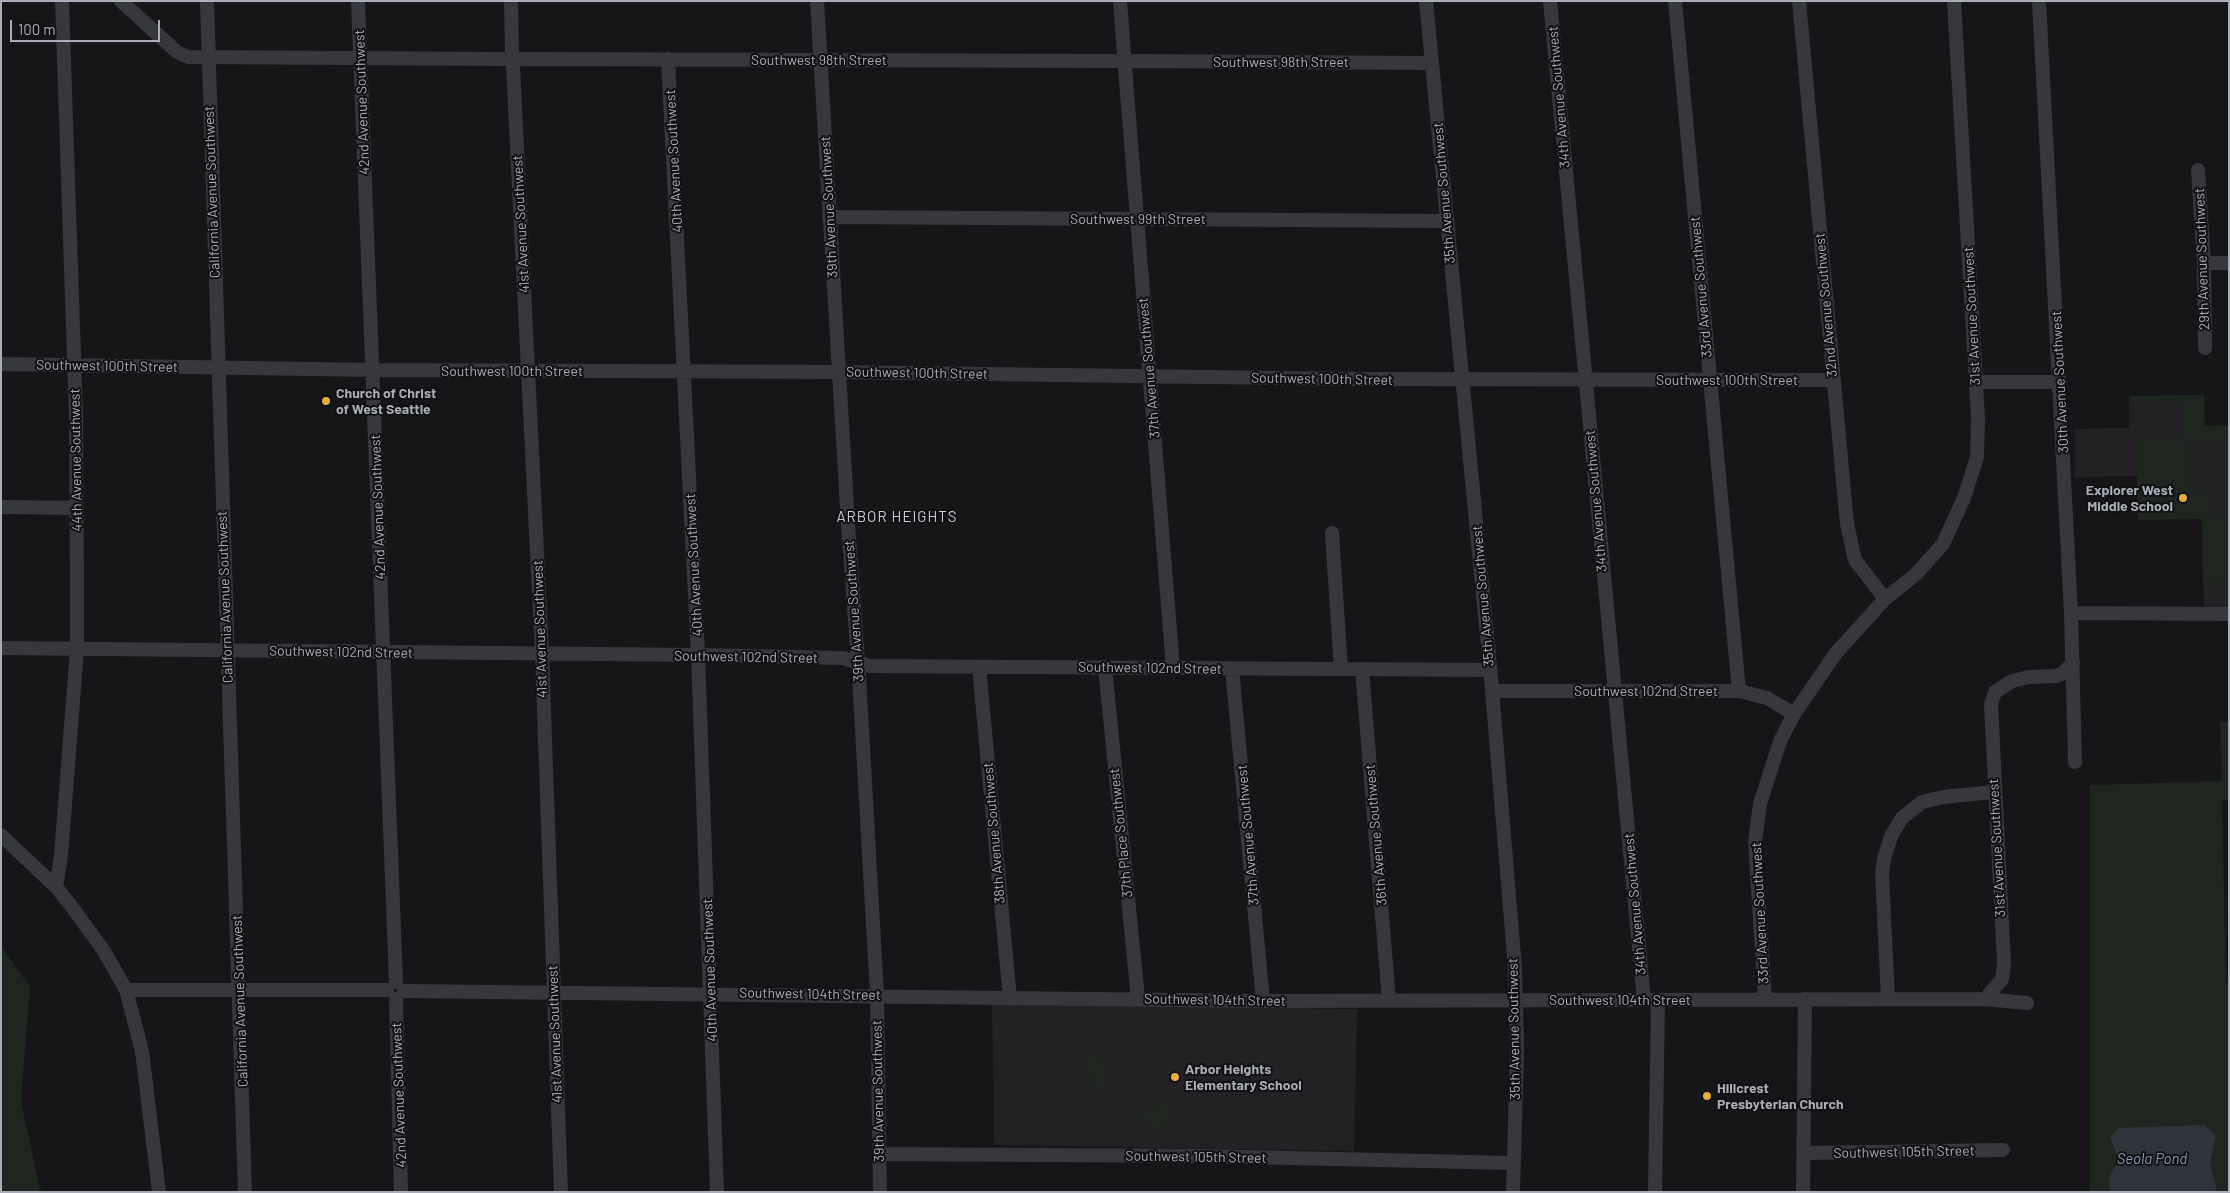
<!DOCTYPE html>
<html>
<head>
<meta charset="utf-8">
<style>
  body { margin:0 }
  #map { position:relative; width:2230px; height:1193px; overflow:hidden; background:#161618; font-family:Barlow,sans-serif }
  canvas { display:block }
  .frame { position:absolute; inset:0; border:2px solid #a9adb7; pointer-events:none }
  .scale { position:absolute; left:10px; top:20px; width:150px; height:22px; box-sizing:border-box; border:2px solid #a9adb7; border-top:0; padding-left:6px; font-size:15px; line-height:18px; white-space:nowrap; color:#a9adb7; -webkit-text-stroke:4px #111113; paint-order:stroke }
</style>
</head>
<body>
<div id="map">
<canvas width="2230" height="1193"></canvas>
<div class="frame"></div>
<div class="scale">100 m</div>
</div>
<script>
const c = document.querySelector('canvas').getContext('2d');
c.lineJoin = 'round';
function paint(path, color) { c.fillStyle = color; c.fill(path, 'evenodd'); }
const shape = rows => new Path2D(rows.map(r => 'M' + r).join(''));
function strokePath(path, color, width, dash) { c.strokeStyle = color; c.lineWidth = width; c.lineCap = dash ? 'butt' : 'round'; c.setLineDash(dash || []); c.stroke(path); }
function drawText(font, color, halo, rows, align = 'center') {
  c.font = font + ' Barlow,sans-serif'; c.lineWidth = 4; c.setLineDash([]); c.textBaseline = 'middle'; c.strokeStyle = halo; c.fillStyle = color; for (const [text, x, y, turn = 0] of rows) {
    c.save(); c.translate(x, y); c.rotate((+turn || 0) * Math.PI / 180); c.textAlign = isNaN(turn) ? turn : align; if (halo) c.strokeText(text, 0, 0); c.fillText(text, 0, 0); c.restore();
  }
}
const built = shape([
  [2204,395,2205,426,2229,425,2229,611,2204,612,2202,519,2138,520,2137,476,2075,477,2075,429,2129,428,2129,396],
  [992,1004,1357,1009,1354,1151,994,1145]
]);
const green = shape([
  [2204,395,2205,426,2229,425,2229,442,2194,443,2184,438,2183,402,2129,401,2129,396],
  [2137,439,2178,439,2189,446,2191,490,2212,491,2213,517,2221,517,2221,520,2229,520,2229,581,2203,584,2202,519,2138,520],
  [2220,722,2229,722,2229,799,2222,800,2226,983,2229,983,2229,1192,2090,1192,2090,785,2222,781],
  [1,946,30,987,21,1102,40,1189,45,1192,1,1192],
  [1098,1052,1103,1059,1110,1084,1099,1088,1094,1088,1089,1080,1088,1057],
  [1160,1102,1166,1103,1168,1108,1169,1120,1165,1129,1145,1125,1140,1118,1144,1111,1154,1108]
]);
const water = shape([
  [2204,1125,2216,1135,2210,1163,2217,1192,2110,1192,2109,1177,2119,1162,2110,1137,2118,1128]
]);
const minor = shape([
  [121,1,177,52,188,57,506,59],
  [207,1,245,1192],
  [358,1,396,982],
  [511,1,512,53],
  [817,1,848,524,859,676,877,995,880,1192],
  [1120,1,1124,55],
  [1426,1,1491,678,1515,968,1517,1050,1513,1192],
  [1550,1,1644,1000],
  [1675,1,1739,691],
  [1799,1,1847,524,1855,560,1885,599],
  [2039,1,2071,613,2075,762],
  [519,59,1119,61],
  [668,59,698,655,717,1192],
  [1131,61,1431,63],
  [513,66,542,654,561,1192],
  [1125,68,1173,668],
  [2198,170,2204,263,2205,348],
  [829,217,1446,221],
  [2204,263,2229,263],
  [1,364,373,370,838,372,1353,379,1832,380],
  [1976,382,2060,382],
  [1,507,77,508],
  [1332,533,1341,669],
  [2071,613,2229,614],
  [1,648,698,655,843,658,870,666,1490,670],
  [979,667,1010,999],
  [1105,667,1138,998],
  [1232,669,1263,1001],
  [1362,669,1389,1001],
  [1492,691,1739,691,1767,698,1794,714],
  [1,835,56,887,72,907,104,951,126,990,142,1051,159,1192],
  [56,887,61,856,77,649,77,578,76,416,62,1],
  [126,990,387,990],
  [404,991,1263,1001,1985,999,2027,1003],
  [396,999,401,1192],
  [1765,999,1755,841,1760,804,1780,741,1794,714,1836,653,1885,599,1916,574,1943,544,1964,498,1977,457,1978,418,1954,1],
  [1888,999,1882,874,1884,859,1891,836,1902,818,1922,802,1943,797,1994,792],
  [1985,999,2002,979,2004,964,1991,704,1995,692,2012,681,2029,677,2055,676,2062,674,2073,663],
  [1804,1153,2003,1150],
  [880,1154,1202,1156,1513,1163],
  [1655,1192,1658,1000],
  [1803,1192,1805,999]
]);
const markers = [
  [326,401,5,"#e7ad3f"],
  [2183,498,5,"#e7ad3f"],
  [1175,1077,5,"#e7ad3f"],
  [1707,1096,5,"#e7ad3f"]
];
const streetNames = [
  ["Southwest 98th Street",819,60],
  ["Southwest 98th Street",1281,62],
  ["34th Avenue Southwest",1559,97,-95],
  ["42nd Avenue Southwest",362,102,-92],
  ["40th Avenue Southwest",674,161,-93],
  ["California Avenue Southwest",212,192,-92],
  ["35th Avenue Southwest",1444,193,-95],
  ["39th Avenue Southwest",829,207,-93],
  ["Southwest 99th Street",1138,219],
  ["41st Avenue Southwest",521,224,-93],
  ["29th Avenue Southwest",2202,259,-92],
  ["33rd Avenue Southwest",1701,287,-95],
  ["32nd Avenue Southwest",1826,305,-95],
  ["31st Avenue Southwest",1972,316,-93],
  ["Southwest 100th Street",107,366,1],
  ["37th Avenue Southwest",1149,368,-95],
  ["Southwest 100th Street",512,371],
  ["Southwest 100th Street",917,373,1],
  ["Southwest 100th Street",1322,379,1],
  ["Southwest 100th Street",1727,380],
  ["30th Avenue Southwest",2060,382,-93],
  ["44th Avenue Southwest",76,460,-91],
  ["34th Avenue Southwest",1596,501,-95],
  ["42nd Avenue Southwest",378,507,-92],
  ["40th Avenue Southwest",694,565,-93],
  ["35th Avenue Southwest",1483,596,-95],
  ["California Avenue Southwest",225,597,-92],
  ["39th Avenue Southwest",854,611,-94],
  ["41st Avenue Southwest",540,629,-92],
  ["Southwest 102nd Street",341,652,1],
  ["Southwest 102nd Street",746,657,1],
  ["Southwest 102nd Street",1150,668,1],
  ["Southwest 102nd Street",1646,691],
  ["38th Avenue Southwest",994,833,-95],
  ["37th Place Southwest",1121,833,-96],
  ["37th Avenue Southwest",1248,835,-95],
  ["36th Avenue Southwest",1376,835,-95],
  ["31st Avenue Southwest",1997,848,-93],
  ["34th Avenue Southwest",1635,904,-95],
  ["33rd Avenue Southwest",1760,913,-93],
  ["40th Avenue Southwest",710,970,-92],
  ["Southwest 104th Street",810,994,1],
  ["Southwest 104th Street",1215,1000,1],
  ["Southwest 104th Street",1620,1000],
  ["California Avenue Southwest",240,1001,-92],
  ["35th Avenue Southwest",1514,1029,-91],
  ["41st Avenue Southwest",555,1034,-92],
  ["39th Avenue Southwest",878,1091,-91],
  ["42nd Avenue Southwest",399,1095,-92],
  ["Southwest 105th Street",1904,1152,-1],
  ["Southwest 105th Street",1196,1157,1]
];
const poiNames = [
  ["Church of Christ",336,393],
  ["of West Seattle",336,409],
  ["Explorer West",2173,490,"right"],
  ["Middle School",2173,506,"right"],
  ["Arbor Heights",1185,1069],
  ["Elementary School",1185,1085],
  ["Hillcrest",1717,1088],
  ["Presbyterian Church",1717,1104]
];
const neighbourhoodNames = [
  ["ARBOR HEIGHTS",897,517]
];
const waterNames = [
  ["Seola Pond",2152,1159]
];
paint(built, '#222225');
paint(green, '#1e261f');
paint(water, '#2d353b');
strokePath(minor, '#37383d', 14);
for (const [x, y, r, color] of markers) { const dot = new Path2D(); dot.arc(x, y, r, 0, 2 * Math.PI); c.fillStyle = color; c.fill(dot); strokePath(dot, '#111113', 2); }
drawText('14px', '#a9adb7', '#111113', streetNames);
drawText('bold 14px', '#a9adb7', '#111113', poiNames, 'left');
c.letterSpacing = '1px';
drawText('15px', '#caccd3', '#111113', neighbourhoodNames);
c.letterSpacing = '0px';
drawText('italic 15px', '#829bb0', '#111113', waterNames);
</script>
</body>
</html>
